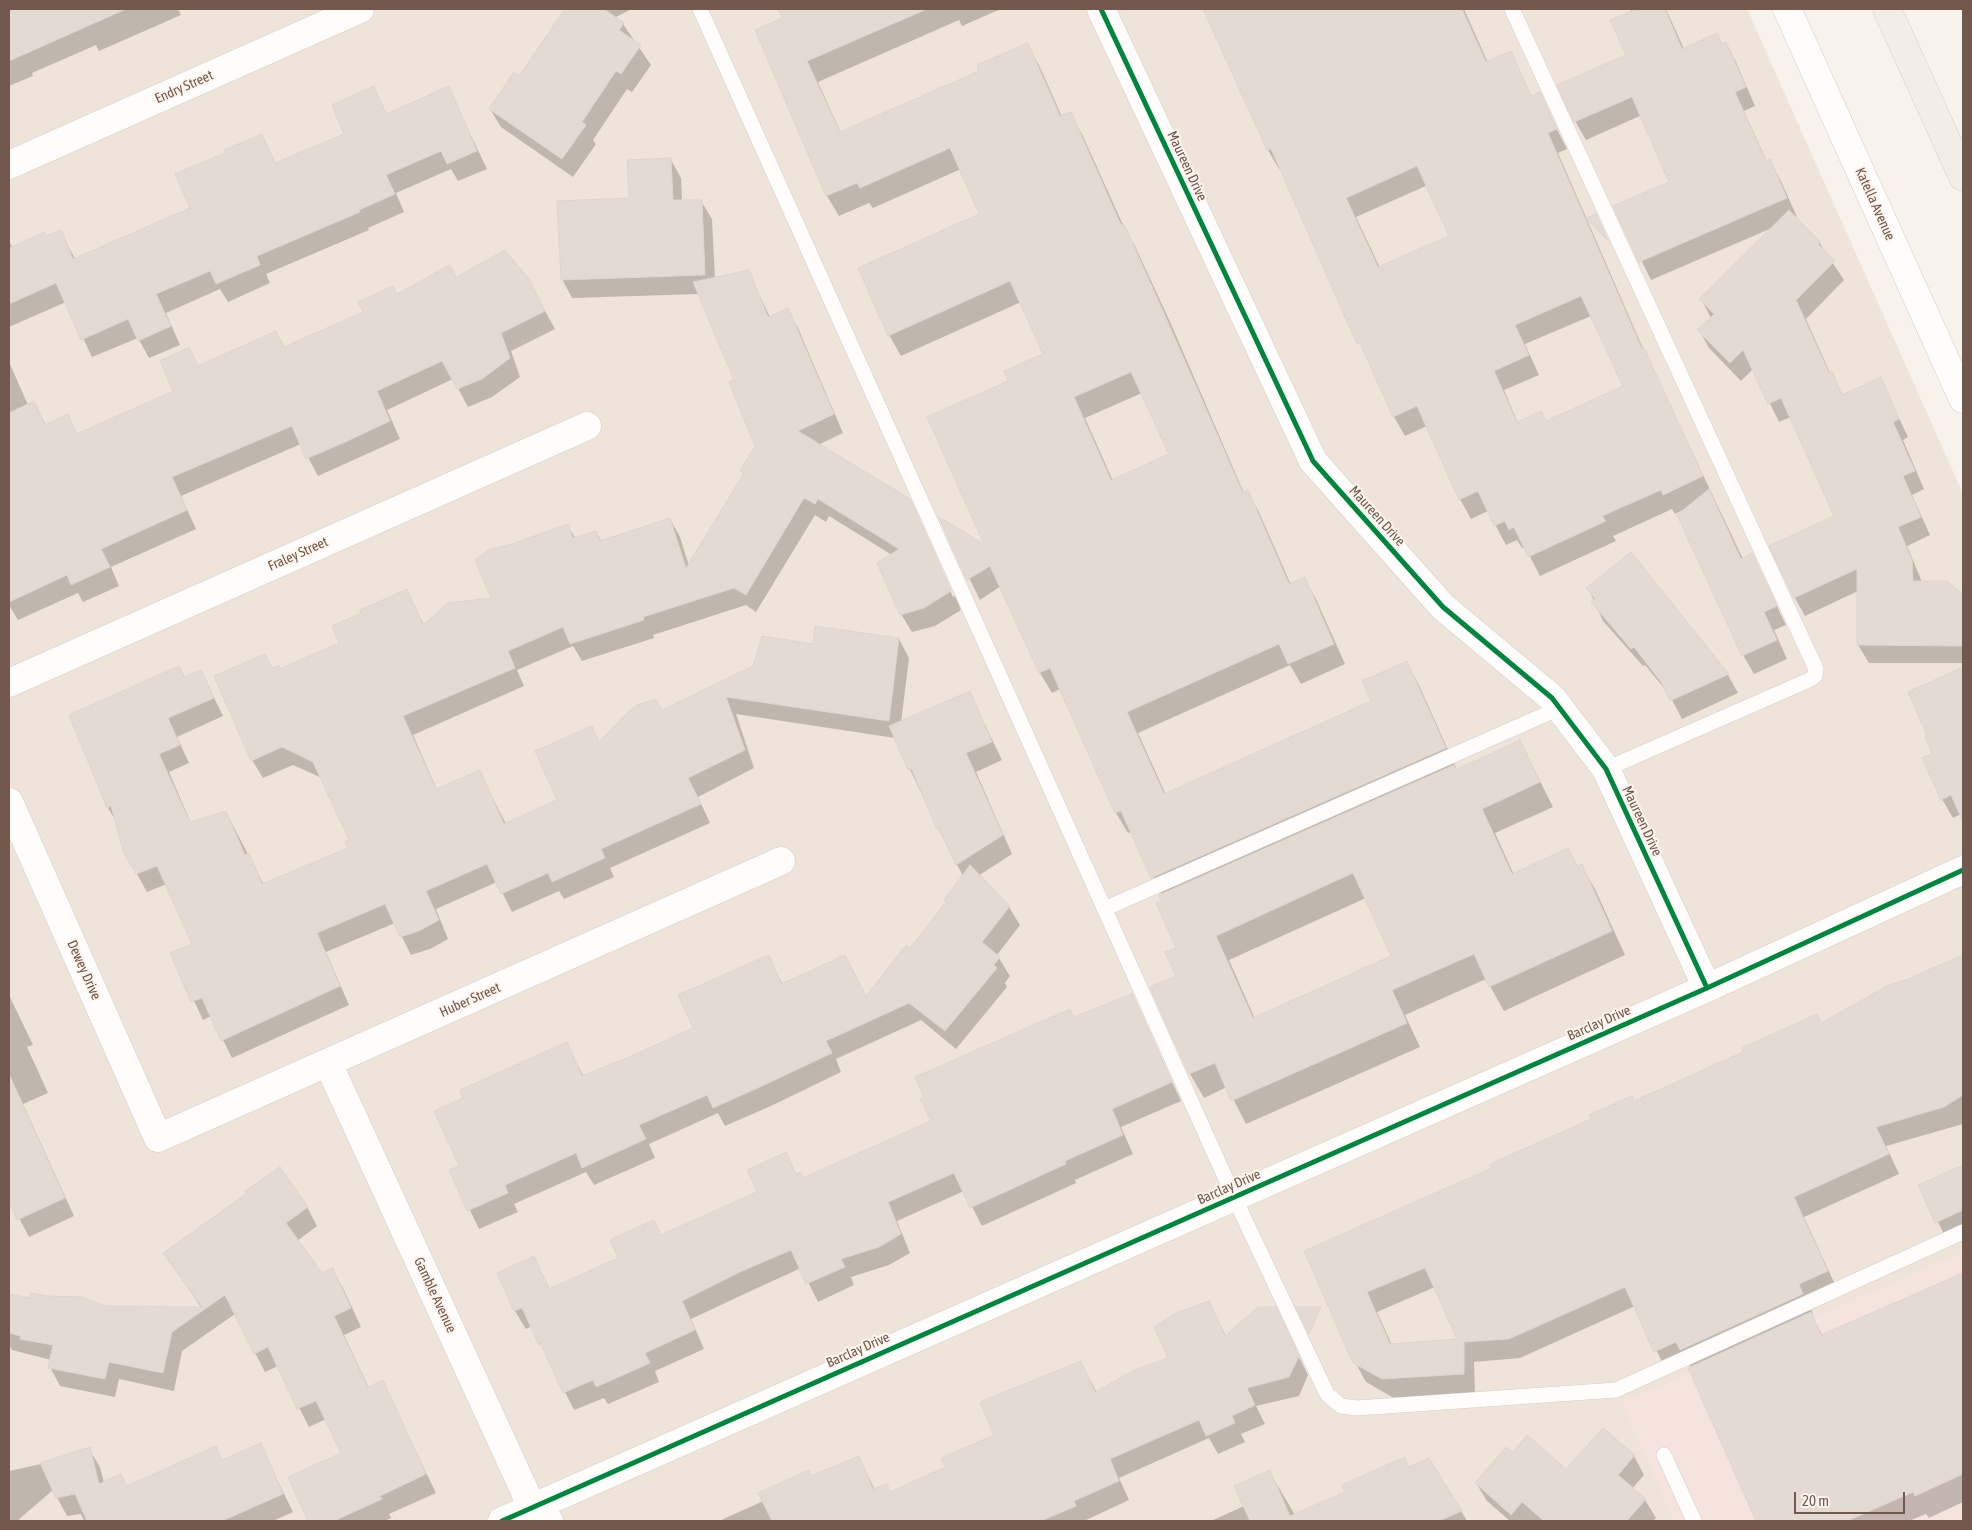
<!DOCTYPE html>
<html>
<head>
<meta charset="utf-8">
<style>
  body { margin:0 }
  #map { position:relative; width:1972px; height:1530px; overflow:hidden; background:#f7f2ec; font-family:"Asap Condensed",sans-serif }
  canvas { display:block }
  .frame { position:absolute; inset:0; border:10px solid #73584d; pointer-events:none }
  .scale { position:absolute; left:1794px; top:1492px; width:111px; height:22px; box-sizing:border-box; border:2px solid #73584d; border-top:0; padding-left:6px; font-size:15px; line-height:18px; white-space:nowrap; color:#73584d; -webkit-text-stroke:4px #fef6ee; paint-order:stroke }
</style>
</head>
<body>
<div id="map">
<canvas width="1972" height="1530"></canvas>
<div class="frame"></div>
<div class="scale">20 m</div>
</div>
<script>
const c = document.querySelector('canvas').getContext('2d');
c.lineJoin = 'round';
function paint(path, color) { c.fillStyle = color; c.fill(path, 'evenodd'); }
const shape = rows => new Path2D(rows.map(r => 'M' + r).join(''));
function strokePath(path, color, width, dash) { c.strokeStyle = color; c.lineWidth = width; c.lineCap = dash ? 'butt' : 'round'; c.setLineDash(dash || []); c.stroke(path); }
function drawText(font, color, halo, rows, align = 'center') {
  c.font = font + ' "Asap Condensed",sans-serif'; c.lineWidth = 4; c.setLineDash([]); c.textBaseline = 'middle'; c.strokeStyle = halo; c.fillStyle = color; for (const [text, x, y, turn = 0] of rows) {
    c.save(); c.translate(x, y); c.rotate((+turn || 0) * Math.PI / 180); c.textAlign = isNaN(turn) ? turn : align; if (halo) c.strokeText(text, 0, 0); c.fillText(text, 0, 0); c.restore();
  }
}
const residential = shape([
  [9,9,1747,9,1963,494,1963,1253,1623,1404,1675,1521,9,1521]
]);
const commercial = shape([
  [1963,1253,1963,1521,1675,1521,1623,1404]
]);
const shadow = shape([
  [9,9,178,9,181,15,99,51,96,45,32,73,33,76,9,86],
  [567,9,632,9,614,18,623,24,651,65,632,92,627,89,593,140,596,144,573,177,501,127,490,109,520,78],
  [785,9,1001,9,962,26,959,20,818,82,841,133,981,71,1027,44,1039,65,1062,117,1070,114,1082,134,1123,225,1135,246,1171,324,1244,493,1247,492,1259,512,1291,585,1304,579,1316,599,1345,664,1301,684,1290,665,1138,733,1166,795,1372,702,1407,663,1418,683,1457,770,1520,741,1553,807,1495,833,1514,875,1568,850,1578,867,1581,865,1595,889,1625,955,1504,1011,1486,979,1405,1015,1420,1047,1246,1124,1227,1087,1204,1098,1190,1074,1152,988,1178,977,1178,948,1162,895,1132,831,1128,833,1116,813,1060,689,1052,693,1040,673,1001,586,980,600,941,520,986,548,1044,355,1021,302,901,356,889,335,981,214,961,169,873,208,869,203,839,216,827,196,756,31,784,18,781,11],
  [1142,393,1170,455,1113,481,1085,418],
  [1366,898,1392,957,1255,1019,1229,960],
  [1204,9,1464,9,1488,63,1510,53,1532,97,1539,94,1567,149,1558,153,1645,353,1743,559,1752,555,1786,625,1774,630,1787,659,1754,674,1743,655,1685,509,1675,514,1672,509,1613,536,1616,541,1540,576,1525,547,1522,548,1517,540,1506,545,1488,511,1471,519,1460,499,1427,426,1405,436,1394,417,1281,168,1279,169,1268,150],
  [1428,185,1451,236,1380,268,1356,217],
  [1591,316,1625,387,1546,422,1518,423,1504,390,1539,375,1525,344],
  [1630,9,1666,9,1684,49,1717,34,1723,45,1726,43,1736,62,1755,106,1744,111,1767,162,1769,161,1780,179,1797,217,1795,218,1819,242,1844,280,1806,319,1830,373,1843,395,1880,379,1908,437,1903,440,1924,489,1912,495,1930,535,1907,546,1922,582,1946,582,1963,596,1963,663,1869,663,1858,645,1858,591,1805,616,1795,598,1835,516,1791,417,1779,422,1753,369,1741,381,1709,348,1699,330,1711,318,1701,299,1772,228,1651,280,1615,207,1671,183,1642,115,1586,140,1575,121,1627,56,1632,13],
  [373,88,387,115,448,88,487,169,458,181,451,169,396,193,404,212,368,228,369,230,266,274,270,283,228,302,220,289,166,313,180,345,149,358,138,338,92,357,66,302,9,327,9,241,13,248,60,231,75,259,191,209,227,153,261,135,276,164,346,134],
  [671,160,681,178,682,201,701,201,712,219,715,279,748,272,770,317,787,310,798,328,843,433,818,445,909,500,953,597,955,596,961,610,935,626,912,632,901,614,892,555,829,516,826,522,815,515,756,612,746,605,653,635,654,638,582,661,573,646,517,670,524,686,413,735,437,790,479,771,506,824,559,801,591,727,600,743,662,711,814,645,899,639,909,658,901,723,969,692,1002,760,976,772,1012,854,978,876,1009,907,1020,925,997,955,1010,976,1005,983,1007,987,956,1049,921,1020,836,1059,841,1072,773,1105,725,1126,718,1113,649,1144,655,1158,594,1185,586,1172,514,1204,518,1212,479,1229,451,1171,461,1167,465,1099,566,1043,584,1077,695,1029,768,957,783,985,866,997,910,950,947,903,963,876,938,828,895,738,736,714,754,768,698,797,710,823,610,868,614,877,564,899,559,891,512,912,497,882,436,909,448,939,430,949,411,955,395,923,326,952,349,1005,232,1058,211,1016,203,1020,172,954,193,944,167,884,147,892,137,874,126,853,117,823,108,808,71,716,179,668,185,678,201,671,223,716,177,737,189,763,169,772,191,823,226,812,264,885,349,848,350,841,322,778,293,765,263,778,252,760,265,655,273,669,280,670,341,643,363,614,406,590,424,625,493,599,509,546,568,526,576,539,596,532,602,542,670,519,680,537,689,566,744,475,742,471,757,446,736,380,699,294,572,298,562,279,630,199],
  [456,278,528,280,555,329,511,351,520,377,492,397,468,407,453,379,387,410,400,439,318,476,301,444,181,496,196,529,111,567,119,586,83,602,78,593,18,620,9,605,9,362,28,405,34,403,46,425,68,416,78,435,175,391,189,349,199,367,276,332,285,348,364,313,397,295],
  [1630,554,1728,675,1738,693,1682,719,1669,694,1645,665,1643,666,1603,621,1588,588],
  [1963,668,1963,813,1953,818,1942,799,1929,736,1909,693],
  [1963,956,1963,1124,1886,1146,1899,1174,1804,1217,1838,1291,1809,1304,1813,1314,1811,1315,1823,1336,1963,1274,1963,1502,1929,1518,1926,1514,1909,1521,1758,1521,1690,1368,1691,1367,1688,1361,1666,1370,1635,1306,1520,1358,1474,1362,1475,1393,1394,1398,1366,1382,1355,1362,1305,1252,1494,1169,1745,1053,1817,1015,1822,1024],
  [1435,1287,1458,1340,1392,1345,1377,1312],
  [9,995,33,1045,27,1047,48,1093,23,1104,74,1216,29,1237,9,1199],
  [1132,996,1181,1101,1121,1127,1133,1154,1075,1180,1076,1183,982,1226,964,1191,897,1221,910,1253,889,1265,851,1277,854,1285,818,1302,801,1268,753,1290,691,1319,704,1349,655,1371,659,1382,608,1404,604,1398,574,1410,532,1326,526,1329,515,1311,499,1273,534,1258,550,1290,620,1259,653,1222,661,1236,758,1193,785,1154,797,1175,803,1179,932,1121,1074,1019],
  [1963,1167,1963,1238,1949,1244,1920,1186],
  [307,1207,317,1226,297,1241,322,1275,332,1270,343,1288,361,1327,344,1335,369,1388,382,1382,436,1493,389,1514,391,1518,384,1521,310,1521,290,1478,343,1453,326,1419,309,1427,278,1366,265,1372,235,1314,182,1351,174,1391,119,1379,115,1397,60,1386,50,1367,51,1360,12,1350,9,1344,9,1295,104,1308,202,1309,165,1253],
  [1209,1303,1226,1336,1275,1309,1308,1375,1299,1396,1256,1406,1265,1424,1241,1434,1245,1442,1218,1454,1209,1438,1119,1478,1129,1500,1084,1521,719,1521,859,1458,875,1490,890,1493,946,1468,996,1436,1081,1363,1097,1393,1170,1359],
  [260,1445,293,1512,273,1521,84,1521,81,1514,67,1516,53,1490,17,1521,9,1521,9,1471,55,1461,89,1449,100,1467,104,1483,128,1487,216,1448,223,1461],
  [1513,1454,1567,1471,1634,1456,1644,1475,1632,1489,1645,1500,1656,1518,1653,1521,1510,1521,1487,1501,1476,1483],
  [1404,1459,1410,1468,1460,1509,1467,1521,1211,1521,1244,1506,1269,1471,1295,1515,1347,1492]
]);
const building = shape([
  [9,9,126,9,9,61,9,9],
  [565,9,604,9,624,23,619,30,641,45,621,74,616,71,582,122,586,125,562,159,489,109,514,72,519,76,565,9],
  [778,9,927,9,807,61,840,132,979,71,977,65,1028,43,1060,116,1071,112,1121,225,1124,224,1159,302,1243,493,1248,490,1289,584,1305,577,1334,644,1288,664,1279,644,1127,712,1164,794,1371,701,1362,681,1407,661,1446,748,1151,878,1121,811,1115,813,1050,668,1039,673,990,566,967,580,939,517,984,544,927,417,1008,381,1004,371,1043,354,1010,281,888,336,858,268,979,214,950,148,860,188,857,183,826,196,755,30,782,18,778,9],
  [1131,372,1169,454,1111,480,1074,397,1131,372],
  [1203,9,1462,9,1486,62,1511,51,1531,96,1540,92,1557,129,1548,133,1642,349,1644,348,1703,476,1663,495,1661,490,1602,516,1606,521,1528,557,1514,527,1509,530,1505,521,1494,526,1478,491,1459,500,1417,406,1393,417,1360,343,1357,344,1271,149,1267,150,1203,9],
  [1417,166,1449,236,1378,267,1346,198,1417,166],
  [1581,296,1623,386,1546,421,1541,411,1517,422,1494,371,1529,355,1515,325,1581,296],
  [1637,9,1665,9,1682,49,1717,33,1722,44,1726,42,1746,87,1735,92,1766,161,1770,159,1787,198,1639,262,1613,206,1669,182,1632,97,1574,122,1557,85,1626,55,1610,20,1637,9],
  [374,86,386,114,449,86,477,151,447,164,441,151,386,175,395,194,359,210,360,212,257,256,260,265,216,284,210,271,156,294,171,326,138,341,128,319,81,340,56,283,9,304,9,248,45,232,46,236,61,230,73,259,190,208,175,174,225,153,224,150,262,134,275,163,344,134,332,105,374,86],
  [671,158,673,200,702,200,705,275,561,280,557,201,629,198,627,160,671,158],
  [1789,210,1820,241,1818,244,1835,261,1796,300,1829,373,1832,371,1842,395,1881,377,1899,419,1893,422,1915,471,1903,476,1921,517,1898,527,1912,560,1913,581,1947,581,1963,594,1963,646,1857,645,1857,569,1794,598,1769,546,1834,516,1781,398,1768,404,1743,350,1730,363,1697,330,1714,314,1699,299,1789,210],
  [1596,214,1608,241,1586,218,1596,214],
  [505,250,529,279,545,311,501,333,510,358,482,379,457,389,442,361,377,391,390,421,343,443,306,459,292,426,172,477,187,510,101,549,110,567,71,585,67,575,9,602,9,413,34,401,45,425,68,414,77,434,173,391,160,361,189,347,198,366,276,331,284,347,363,312,358,302,393,286,397,294,450,265,456,277,505,250],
  [749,270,768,317,788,308,834,414,798,431,910,499,951,591,924,608,900,615,877,563,899,549,818,499,815,504,804,498,746,595,734,588,643,617,644,620,570,644,563,627,508,651,515,668,403,716,436,789,480,770,504,824,557,800,535,751,592,726,599,742,627,713,637,705,656,699,662,710,753,666,762,636,813,644,815,626,899,638,889,721,726,697,745,750,688,778,701,804,601,849,605,858,552,882,548,873,501,894,487,864,426,891,439,920,419,931,400,937,385,904,317,933,340,986,221,1041,202,998,191,1002,170,953,192,944,157,866,136,874,124,854,111,806,107,808,69,715,179,666,184,677,201,670,214,698,168,718,180,745,159,754,190,822,226,811,245,855,249,853,262,884,348,848,345,842,349,840,313,762,282,747,251,761,214,676,265,654,272,668,279,665,280,669,339,643,332,626,361,613,360,610,407,589,423,625,448,603,491,598,475,560,490,549,509,545,568,524,573,538,596,531,600,541,670,518,686,568,744,473,740,471,755,446,729,382,734,380,693,282,749,270],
  [1709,489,1741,559,1752,553,1777,606,1764,612,1777,640,1742,656,1677,515,1709,489],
  [1631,552,1729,674,1670,701,1661,682,1634,647,1631,649,1591,602,1595,599,1586,588,1631,552],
  [1963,667,1963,822,1951,795,1941,800,1922,758,1932,753,1925,736,1927,735,1908,692,1963,667],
  [970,691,992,742,966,753,1003,835,956,865,939,828,937,829,911,768,908,770,889,726,970,691],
  [1520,740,1540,782,1482,809,1512,874,1568,848,1577,866,1582,864,1612,931,1489,987,1474,954,1392,990,1407,1023,1231,1101,1215,1063,1189,1074,1150,987,1176,976,1165,952,1176,948,1156,903,1161,901,1159,895,1454,765,1456,770,1520,740],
  [1353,873,1391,956,1253,1018,1216,936,1353,873],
  [970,865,1010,906,982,942,1000,957,994,965,997,968,945,1031,909,1003,826,1041,832,1053,762,1086,713,1108,707,1095,639,1125,646,1139,582,1168,576,1153,505,1185,508,1193,467,1211,449,1170,459,1166,434,1111,463,1098,460,1090,567,1042,582,1076,631,1056,693,1028,678,995,769,955,781,984,845,955,866,996,906,945,910,948,946,902,944,900,970,865],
  [1963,955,1963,1095,1944,1107,1876,1127,1889,1154,1794,1197,1828,1271,1799,1284,1803,1294,1680,1350,1676,1342,1654,1352,1625,1287,1509,1339,1464,1342,1464,1374,1382,1379,1353,1363,1304,1251,1492,1168,1490,1164,1591,1119,1589,1115,1632,1096,1634,1101,1743,1052,1742,1048,1817,1014,1821,1023,1887,986,1908,979,1963,955],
  [1425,1268,1457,1339,1390,1344,1367,1292,1425,1268],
  [1132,994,1172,1082,1112,1109,1123,1135,1065,1161,1066,1164,970,1208,954,1173,888,1202,901,1234,879,1247,841,1259,845,1267,806,1284,791,1250,742,1271,682,1301,695,1330,645,1353,650,1363,596,1387,593,1380,563,1393,541,1344,539,1345,522,1308,514,1311,497,1273,534,1256,549,1289,618,1258,610,1240,654,1220,661,1235,757,1192,747,1170,786,1152,796,1174,801,1172,803,1178,931,1121,920,1098,924,1097,915,1077,1070,1009,1074,1017,1132,994],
  [9,1074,65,1198,17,1220,9,1202,9,1074],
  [1963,1165,1963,1210,1935,1223,1918,1185,1963,1165],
  [280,1167,308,1207,286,1223,322,1273,333,1268,351,1308,334,1316,368,1387,383,1380,426,1474,380,1496,382,1499,334,1521,308,1521,288,1477,341,1453,316,1401,297,1409,268,1347,254,1354,225,1295,172,1332,163,1373,109,1362,105,1379,48,1368,53,1345,20,1339,21,1336,9,1333,9,1294,29,1298,31,1293,47,1296,82,1297,104,1306,202,1307,163,1253,246,1194,244,1192,280,1167],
  [1963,1273,1963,1474,1915,1496,1913,1492,1847,1521,1756,1521,1688,1368,1811,1312,1821,1335,1963,1273],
  [1209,1301,1225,1336,1258,1307,1276,1307,1299,1356,1289,1377,1247,1388,1255,1405,1232,1416,1235,1423,1206,1436,1199,1420,1110,1459,1119,1481,1074,1501,1076,1506,1041,1521,772,1521,758,1493,809,1470,811,1476,859,1456,873,1489,887,1484,890,1492,945,1467,941,1458,994,1435,980,1402,1081,1361,1095,1392,1135,1370,1168,1358,1154,1327,1174,1314,1209,1301],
  [1296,1307,1321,1307,1309,1334,1296,1307],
  [1603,1428,1635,1455,1618,1475,1646,1499,1627,1521,1544,1521,1522,1502,1511,1515,1475,1483,1506,1447,1513,1452,1527,1435,1566,1469,1603,1428],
  [261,1443,283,1494,222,1521,87,1521,75,1494,56,1498,40,1463,90,1447,99,1484,121,1474,127,1486,216,1446,222,1460,261,1443],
  [1405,1457,1409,1467,1429,1458,1462,1511,1439,1521,1250,1521,1234,1486,1270,1470,1290,1516,1345,1492,1342,1485,1405,1457]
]);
const service = shape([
  [700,9,1234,1197,1327,1394,1341,1406,1357,1408,1616,1390,1963,1232],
  [1512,9,1816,669,1815,676,1809,680,1606,769],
  [1104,909,1560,708],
  [1664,1455,1694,1521]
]);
const minor = shape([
  [1101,9,1313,461,1443,607,1552,698,1606,769,1707,988],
  [1787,9,1963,399],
  [9,165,360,9],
  [9,683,587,426],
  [9,802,158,1138,781,861],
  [328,1063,532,1507,549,1521],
  [502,1521,1707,988,1963,870]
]);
const primary = shape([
  [1887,9,1963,177]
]);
const cycleway = shape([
  [1101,9,1313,461,1443,607,1552,698,1606,769,1707,988],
  [502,1521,1707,988,1963,870]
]);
const streetNames = [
  ["Endry Street",184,87,-24],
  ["Maureen Drive",1187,166,65],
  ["Katella Avenue",1875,204,66],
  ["Maureen Drive",1377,516,48],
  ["Fraley Street",298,554,-24],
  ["Maureen Drive",1642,821,65],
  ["Dewey Drive",84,970,66],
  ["Huber Street",470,1000,-24],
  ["Barclay Drive",1599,1023,-24],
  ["Barclay Drive",1229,1187,-24],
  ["Gamble Avenue",435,1295,65],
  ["Barclay Drive",858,1350,-24]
];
paint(residential, '#efe4da');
paint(commercial, '#f4e4dd');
paint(shadow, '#0003');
paint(building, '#e3dad4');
strokePath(building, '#dfd5cf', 1);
strokePath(service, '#d6cec8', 16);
strokePath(minor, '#d6cec8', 29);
strokePath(primary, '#d8cfca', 29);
strokePath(service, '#fefdfc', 15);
strokePath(minor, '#fefdfc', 28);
strokePath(primary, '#f2ede6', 28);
strokePath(cycleway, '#00873e', 5);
drawText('14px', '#73584d', '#fef6ee', streetNames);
</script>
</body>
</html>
